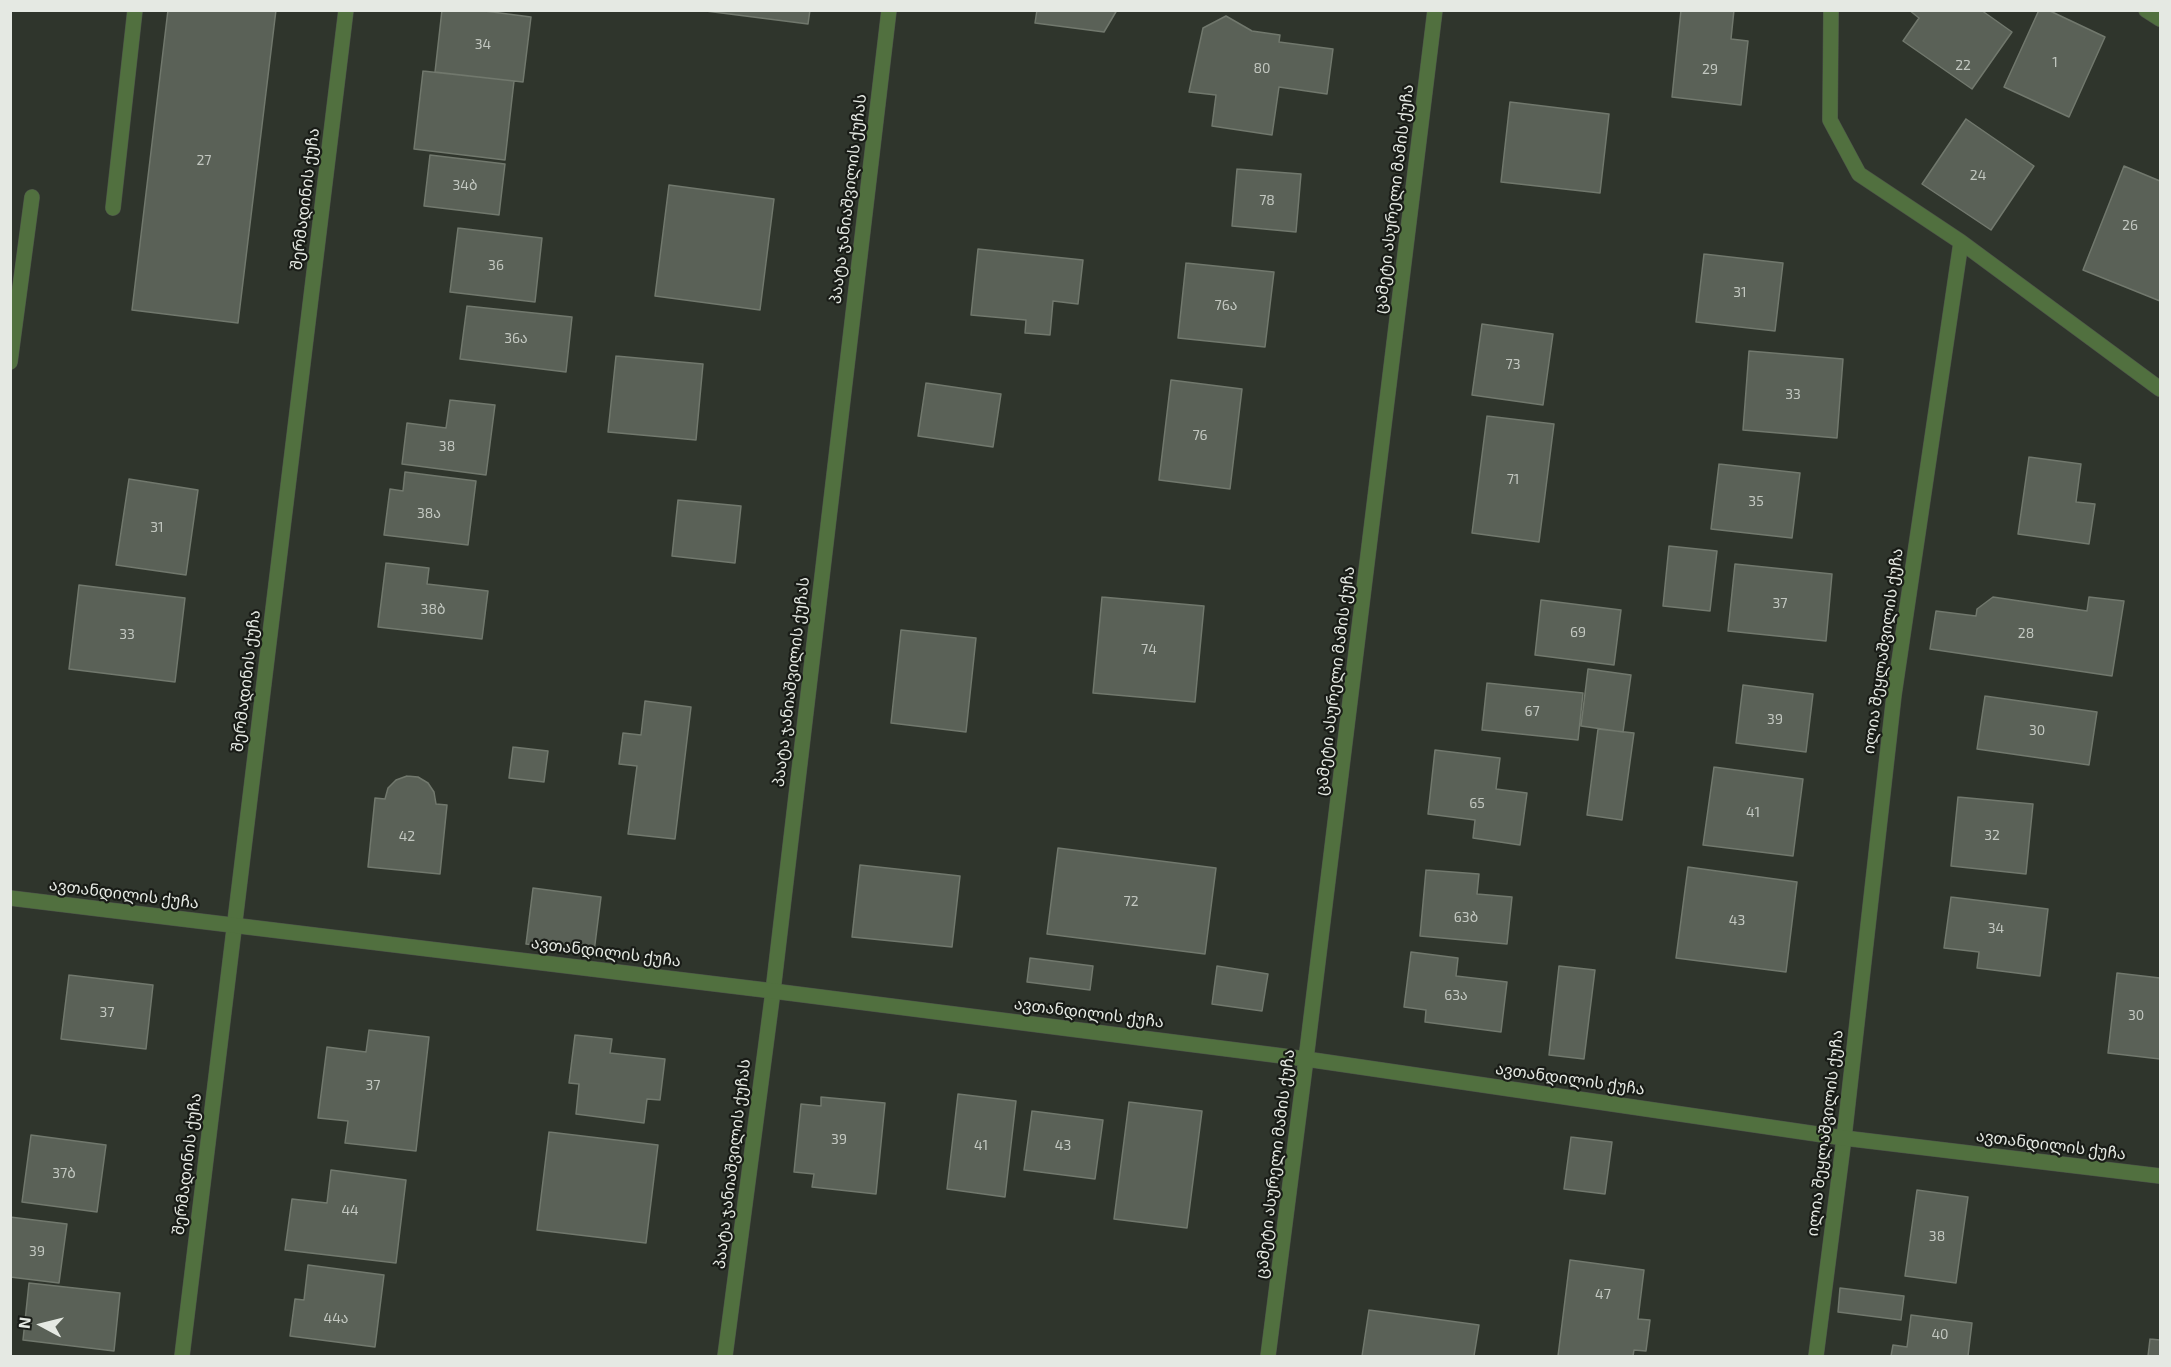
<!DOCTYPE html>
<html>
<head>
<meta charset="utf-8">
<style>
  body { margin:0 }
  #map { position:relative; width:2171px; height:1367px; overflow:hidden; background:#2f352c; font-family:"Exo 2",sans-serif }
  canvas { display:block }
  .frame { position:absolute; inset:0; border:12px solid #e5e9e3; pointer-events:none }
  .north { position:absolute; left:12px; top:1295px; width:60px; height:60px; -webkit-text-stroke:4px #191c17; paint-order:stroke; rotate:277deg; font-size:16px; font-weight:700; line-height:24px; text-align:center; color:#e5e9e3 }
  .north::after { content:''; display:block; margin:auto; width:21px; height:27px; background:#e5e9e3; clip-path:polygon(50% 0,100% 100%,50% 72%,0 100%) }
</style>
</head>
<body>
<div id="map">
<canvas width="2171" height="1367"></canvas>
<div class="frame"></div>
<div class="north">N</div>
</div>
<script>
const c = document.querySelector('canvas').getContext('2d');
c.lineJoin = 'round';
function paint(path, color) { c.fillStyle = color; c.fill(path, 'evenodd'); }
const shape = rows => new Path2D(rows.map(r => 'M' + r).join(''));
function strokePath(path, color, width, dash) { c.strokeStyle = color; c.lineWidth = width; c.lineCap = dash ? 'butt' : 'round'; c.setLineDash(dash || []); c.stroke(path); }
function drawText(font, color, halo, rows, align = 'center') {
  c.font = font + ' "Exo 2","Noto Sans Georgian",sans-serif'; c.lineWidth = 4.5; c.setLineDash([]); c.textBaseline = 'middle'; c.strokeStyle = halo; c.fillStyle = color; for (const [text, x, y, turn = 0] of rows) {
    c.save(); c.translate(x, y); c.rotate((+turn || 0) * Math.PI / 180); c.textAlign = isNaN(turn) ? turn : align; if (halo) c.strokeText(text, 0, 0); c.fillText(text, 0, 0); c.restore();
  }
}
const building = shape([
  [168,10,276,10,238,323,132,310,168,10],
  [442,10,477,10,531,17,523,82,435,72,442,10],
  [698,10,810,10,808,24,698,10],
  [1037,10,1117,10,1104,32,1035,23,1037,10],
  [1681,10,1734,10,1731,39,1748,41,1741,105,1672,97,1681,10],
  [1909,10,1981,10,2012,32,1972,89,1903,41,1919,18,1909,10],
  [2039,10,2048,10,2105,37,2069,117,2004,87,2039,10],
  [1226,16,1252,31,1280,35,1279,42,1333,49,1327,94,1279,87,1272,135,1212,126,1216,95,1189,92,1203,28,1226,16],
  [423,71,514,81,505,160,414,149,423,71],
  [1510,102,1609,114,1600,193,1501,182,1510,102],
  [1966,119,2034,166,1991,230,1922,184,1966,119],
  [430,155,505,164,499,215,424,206,430,155],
  [2124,166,2160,181,2160,301,2083,270,2124,166],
  [1237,169,1301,174,1296,232,1232,226,1237,169],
  [669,185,774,199,760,310,655,296,669,185],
  [458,228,542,238,535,302,450,292,458,228],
  [978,249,1083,260,1078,304,1053,301,1050,335,1025,333,1026,320,971,315,978,249],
  [1704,254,1783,263,1775,331,1696,322,1704,254],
  [1186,263,1274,272,1265,347,1178,338,1186,263],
  [467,306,572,317,566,372,460,359,467,306],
  [1482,324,1553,334,1543,405,1472,395,1482,324],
  [1749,351,1843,359,1837,438,1743,430,1749,351],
  [616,356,703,364,696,440,608,432,616,356],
  [1171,380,1242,389,1230,489,1159,480,1171,380],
  [926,383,1001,394,993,447,918,436,926,383],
  [450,400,495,405,486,475,402,464,407,423,446,428,450,400],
  [1487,416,1554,424,1539,542,1472,533,1487,416],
  [2029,457,2081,464,2076,502,2095,504,2089,544,2018,534,2029,457],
  [1719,464,1800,473,1792,538,1711,529,1719,464],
  [405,472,476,481,468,545,384,535,390,489,403,491,405,472],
  [129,479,198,490,186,575,116,565,129,479],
  [678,500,741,506,735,563,672,556,678,500],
  [1669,546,1717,551,1710,611,1663,606,1669,546],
  [386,563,429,568,427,584,488,591,482,639,378,627,386,563],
  [1735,564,1832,574,1826,641,1728,631,1735,564],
  [79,585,185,598,175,682,69,669,79,585],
  [1102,597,1204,606,1195,702,1093,693,1102,597],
  [1993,597,2087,611,2089,597,2124,601,2112,676,1930,649,1936,611,1976,616,1977,609,1993,597],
  [1541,600,1621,610,1614,665,1535,655,1541,600],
  [901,630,976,638,966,732,891,723,901,630],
  [1588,669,1631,675,1623,732,1581,726,1588,669],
  [1487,683,1583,693,1578,740,1482,730,1487,683],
  [1743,685,1813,694,1806,752,1736,743,1743,685],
  [1985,696,2097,712,2089,765,1977,749,1985,696],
  [645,701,691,707,675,839,628,834,637,766,619,764,623,733,641,735,645,701],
  [1598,729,1634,733,1622,820,1587,815,1598,729],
  [513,747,548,751,544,782,509,778,513,747],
  [1435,750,1500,758,1496,789,1527,793,1520,845,1473,838,1475,820,1428,814,1435,750],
  [1714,767,1803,779,1793,856,1703,845,1714,767],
  [407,776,418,777,428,783,434,792,436,804,447,805,440,874,368,867,375,798,385,799,388,788,396,780,407,776],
  [1958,797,2033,804,2026,874,1951,866,1958,797],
  [1058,848,1216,868,1205,954,1047,934,1058,848],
  [860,865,960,876,952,947,852,937,860,865],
  [1688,867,1797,882,1786,972,1676,958,1688,867],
  [1426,870,1479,874,1477,894,1512,897,1507,944,1420,936,1426,870],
  [533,888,601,897,594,952,526,944,533,888],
  [1951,897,2048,909,2040,976,1977,968,1979,952,1944,948,1951,897],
  [1411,952,1458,958,1456,976,1507,982,1501,1032,1425,1022,1426,1010,1404,1007,1411,952],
  [1030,958,1093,966,1090,990,1027,982,1030,958],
  [1217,966,1268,974,1262,1011,1212,1004,1217,966],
  [1559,966,1595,970,1584,1059,1549,1055,1559,966],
  [2117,973,2160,978,2160,1059,2108,1053,2117,973],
  [69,975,153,985,146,1049,61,1039,69,975],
  [369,1030,429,1037,416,1151,345,1143,348,1121,318,1118,327,1047,366,1052,369,1030],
  [575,1035,612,1039,610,1053,665,1059,660,1100,647,1099,644,1123,576,1114,579,1084,569,1083,575,1035],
  [958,1094,1016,1101,1005,1197,947,1189,958,1094],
  [821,1097,885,1103,876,1194,812,1187,814,1174,794,1172,801,1104,821,1106,821,1097],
  [1129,1102,1202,1111,1187,1228,1114,1219,1129,1102],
  [1032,1111,1103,1120,1095,1179,1024,1170,1032,1111],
  [549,1132,658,1145,646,1243,537,1230,549,1132],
  [31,1135,106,1145,97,1212,22,1202,31,1135],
  [1571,1137,1612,1142,1605,1194,1564,1189,1571,1137],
  [331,1170,406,1180,396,1263,285,1250,292,1199,327,1203,331,1170],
  [1917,1190,1968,1197,1956,1283,1905,1276,1917,1190],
  [10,1217,67,1224,59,1283,10,1277,10,1217],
  [1570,1260,1644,1270,1638,1319,1650,1320,1646,1351,1634,1350,1633,1356,1558,1356,1570,1260],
  [308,1265,384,1275,375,1347,290,1336,295,1299,304,1300,308,1265],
  [29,1283,120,1293,114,1351,23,1340,29,1283],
  [1840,1288,1904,1296,1901,1320,1838,1312,1840,1288],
  [1369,1310,1479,1325,1474,1356,1362,1356,1369,1310],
  [1911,1315,1972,1323,1968,1356,1891,1356,1893,1345,1907,1347,1911,1315],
  [2150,1339,2160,1340,2160,1356,2148,1356,2150,1339]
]);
const service = shape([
  [113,208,135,10],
  [10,362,32,197]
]);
const minor = shape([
  [2146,10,2160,19],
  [1961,242,2160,389],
  [182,1356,346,10],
  [725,1356,773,991,889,10],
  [1816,1356,1844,1138,1894,695,1961,242,1859,174,1830,120,1831,10]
]);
const tertiary = shape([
  [10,898,773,991,1306,1059,1844,1138,2160,1176],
  [1268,1356,1306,1059,1435,10]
]);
const numberNames = [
  ["34",483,44],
  ["1",2055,62],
  ["22",1963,65],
  ["80",1262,68],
  ["29",1710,69],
  ["27",204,160],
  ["24",1978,175],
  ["34ბ",465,185],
  ["78",1267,200],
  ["26",2130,225],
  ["36",496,265],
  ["31",1740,292],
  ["76ა",1226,305],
  ["36ა",516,338],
  ["73",1513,364],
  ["33",1793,394],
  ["76",1200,435],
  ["38",447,446],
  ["71",1513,479],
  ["35",1756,501],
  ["38ა",429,513],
  ["31",157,527],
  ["37",1780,603],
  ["38ბ",433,609],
  ["69",1578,632],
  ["28",2026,633],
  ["33",127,634],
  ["74",1149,649],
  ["67",1532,711],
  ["39",1775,719],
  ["30",2037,730],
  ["65",1477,803],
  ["41",1753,812],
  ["32",1992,835],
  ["42",407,836],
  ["72",1131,901],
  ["63ბ",1466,917],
  ["43",1737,920],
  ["34",1996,928],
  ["63ა",1456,995],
  ["37",107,1012],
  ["30",2136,1015],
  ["37",373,1085],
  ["39",839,1139],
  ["41",981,1145],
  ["43",1063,1145],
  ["37ბ",64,1173],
  ["44",350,1210],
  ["38",1937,1236],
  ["39",37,1251],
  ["47",1603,1294],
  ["44ა",336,1318],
  ["40",1940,1334]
];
const streetNames = [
  ["შერმადინის ქუჩა",305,199,-83],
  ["პაატა ჯანიაშვილის ქუჩას",848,199,-83],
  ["ცამეტი ასურელი მამის ქუჩა",1394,199,-83],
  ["ილია შეყლაშვილის ქუჩა",1883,651,-82],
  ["შერმადინის ქუჩა",246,681,-83],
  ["ცამეტი ასურელი მამის ქუჩა",1335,681,-83],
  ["პაატა ჯანიაშვილის ქუჩას",791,682,-83],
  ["ავთანდილის ქუჩა",124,894,7],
  ["ავთანდილის ქუჩა",606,952,7],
  ["ავთანდილის ქუჩა",1089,1013,7],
  ["ავთანდილის ქუჩა",1570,1079,8],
  ["ილია შეყლაშვილის ქუჩა",1825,1133,-83],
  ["ავთანდილის ქუჩა",2051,1145,7],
  ["შერმადინის ქუჩა",187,1164,-83],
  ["პაატა ჯანიაშვილის ქუჩას",732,1164,-83],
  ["ცამეტი ასურელი მამის ქუჩა",1275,1164,-83]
];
paint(building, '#5a6157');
strokePath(building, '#71786d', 1.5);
strokePath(service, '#4c5249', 16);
strokePath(minor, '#4c5249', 16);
strokePath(tertiary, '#4c5249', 16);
strokePath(service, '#51703f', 15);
strokePath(minor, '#51703f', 15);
strokePath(tertiary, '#51703f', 15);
drawText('14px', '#c2c7c0', null, numberNames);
drawText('16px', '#e5e9e3', '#191c17', streetNames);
</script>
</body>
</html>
